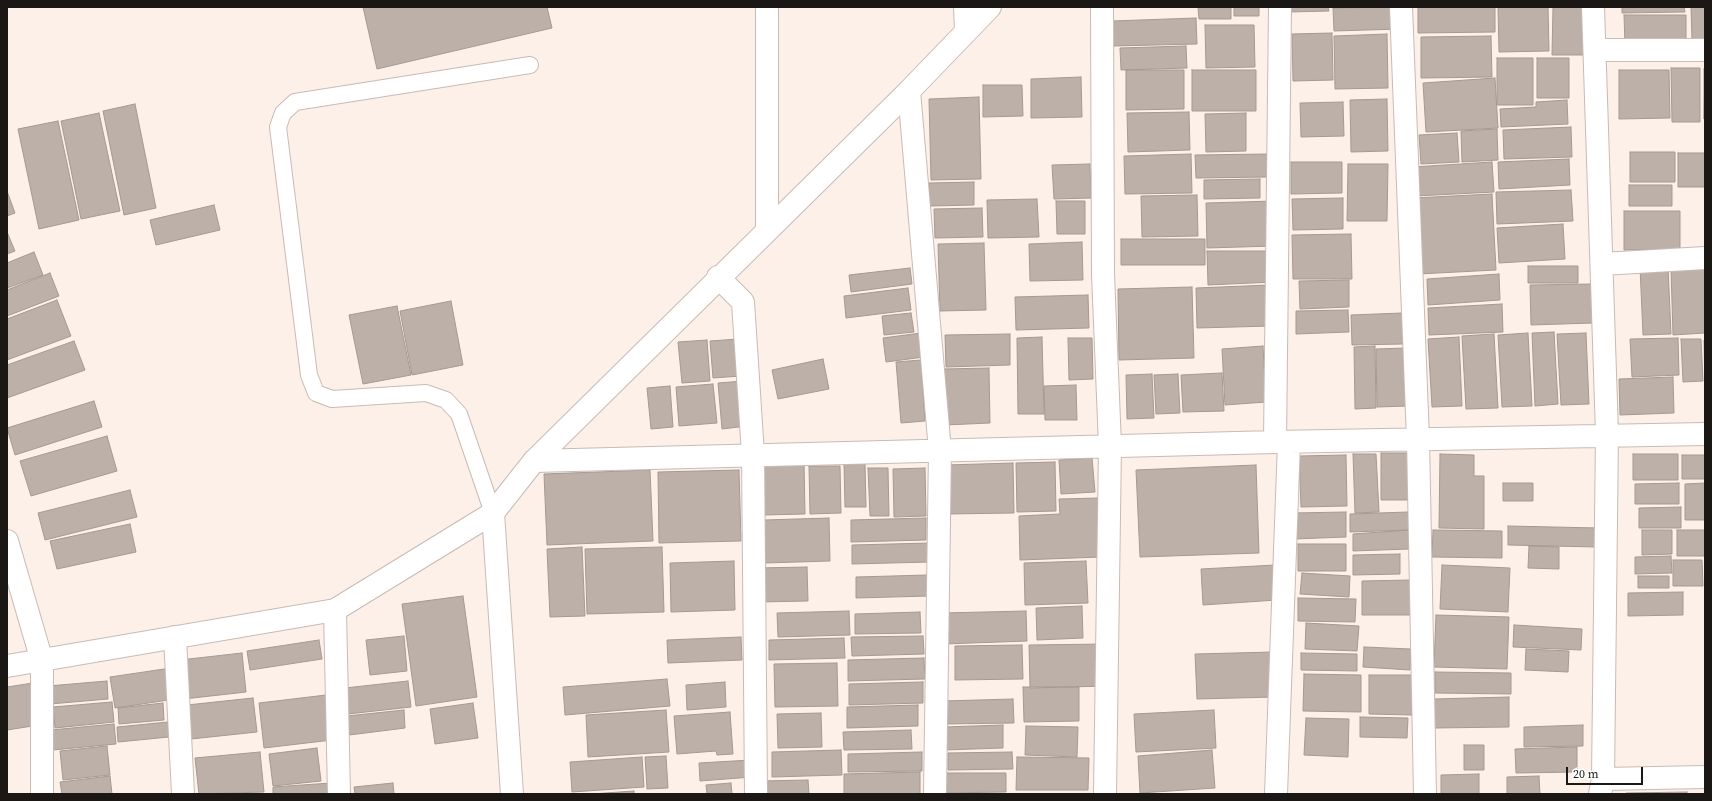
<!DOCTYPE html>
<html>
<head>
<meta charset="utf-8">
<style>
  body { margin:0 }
  #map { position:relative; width:1712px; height:801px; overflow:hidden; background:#fdf0e8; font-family:"Source Serif 4",serif }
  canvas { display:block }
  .frame { position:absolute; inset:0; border:8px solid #1b1714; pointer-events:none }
  .scale { position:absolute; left:1566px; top:767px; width:77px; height:18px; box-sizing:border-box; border:2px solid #1b1714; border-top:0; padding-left:5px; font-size:12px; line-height:14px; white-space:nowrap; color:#1b1714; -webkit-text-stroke:3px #fff; paint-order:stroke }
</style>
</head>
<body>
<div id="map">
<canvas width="1712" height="801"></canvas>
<div class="frame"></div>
<div class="scale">20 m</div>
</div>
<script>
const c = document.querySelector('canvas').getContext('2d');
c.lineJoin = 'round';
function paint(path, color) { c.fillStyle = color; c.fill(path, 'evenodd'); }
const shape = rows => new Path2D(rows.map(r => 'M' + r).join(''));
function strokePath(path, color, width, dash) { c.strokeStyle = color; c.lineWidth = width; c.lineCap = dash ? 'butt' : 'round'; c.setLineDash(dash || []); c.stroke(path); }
const building = shape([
  [363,7,547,7,552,28,377,69,363,7],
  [1198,7,1231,7,1231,19,1199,19,1198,7],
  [1234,7,1259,7,1259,16,1234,16,1234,7],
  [1289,7,1328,7,1329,11,1289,12,1289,7],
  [1400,7,1400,29,1334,31,1333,8,1400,7],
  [1418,7,1495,7,1495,32,1418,33,1418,7],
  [1498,7,1548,7,1549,51,1499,52,1498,7],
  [1553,7,1585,7,1585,55,1552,55,1553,7],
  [1622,7,1684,7,1685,12,1622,13,1622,7],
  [1691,7,1705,7,1705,41,1692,41,1691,7],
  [1624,15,1686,15,1686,45,1625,45,1624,15],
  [1196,18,1197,44,1113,46,1112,21,1196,18],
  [1205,25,1254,25,1255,67,1206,68,1205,25],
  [1332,33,1333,80,1293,81,1292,34,1332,33],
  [1387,34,1388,88,1335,89,1334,36,1387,34],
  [1491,36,1492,77,1421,78,1421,37,1491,36],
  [1186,46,1187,68,1121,70,1120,48,1186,46],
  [1497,58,1533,58,1533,105,1497,105,1497,58],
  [1537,58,1569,58,1569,98,1537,98,1537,58],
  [1671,68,1700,68,1700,122,1672,122,1671,68],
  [1704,69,1705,69,1704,119,1704,69],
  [1126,70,1184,70,1184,109,1126,110,1126,70],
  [1192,70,1256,70,1256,111,1192,111,1192,70],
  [1619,70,1669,70,1670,118,1619,119,1619,70],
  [1081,77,1082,117,1031,118,1031,79,1081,77],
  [1495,78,1498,128,1426,132,1423,83,1495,78],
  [983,85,1022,85,1023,116,983,117,983,85],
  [979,97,981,179,931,180,929,99,979,97],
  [1387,99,1388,151,1351,152,1350,100,1387,99],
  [1567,100,1568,124,1501,127,1500,109,1536,107,1536,102,1567,100],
  [1343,102,1344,136,1301,137,1300,103,1343,102],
  [135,104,156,208,124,215,103,111,135,104],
  [1189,112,1190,150,1128,152,1127,113,1189,112],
  [99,113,120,211,81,219,61,121,99,113],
  [1246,113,1246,151,1206,152,1205,114,1246,113],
  [58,121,79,220,39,229,18,129,58,121],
  [1571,127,1572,157,1504,159,1503,130,1571,127],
  [1497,129,1498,160,1462,162,1461,131,1497,129],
  [1457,133,1459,162,1421,164,1419,135,1457,133],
  [1630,152,1675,152,1675,182,1630,182,1630,152],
  [1678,153,1705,153,1705,187,1678,187,1678,153],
  [1191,154,1192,193,1125,194,1124,156,1191,154],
  [1269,154,1269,177,1196,178,1195,155,1269,154],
  [1569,159,1570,185,1499,189,1498,162,1569,159],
  [1291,162,1342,162,1342,193,1291,194,1291,162],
  [1492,162,1494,192,1415,196,1413,167,1492,162],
  [1090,164,1091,198,1054,199,1052,165,1090,164],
  [1348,164,1388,164,1387,221,1347,221,1348,164],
  [1260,179,1260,198,1204,199,1204,180,1260,179],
  [974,182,974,205,930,206,929,183,974,182],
  [1629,185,1672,185,1672,206,1629,206,1629,185],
  [1571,190,1573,221,1497,224,1496,192,1571,190],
  [7,191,15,213,7,216,7,191],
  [1492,194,1496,270,1418,274,1414,198,1492,194],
  [1197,195,1198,236,1142,237,1141,196,1197,195],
  [1343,198,1343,229,1293,230,1292,199,1343,198],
  [1037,199,1039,237,988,238,987,200,1037,199],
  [1056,201,1085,201,1085,234,1057,234,1056,201],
  [1275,201,1274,246,1207,248,1206,203,1275,201],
  [214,205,220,230,156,245,150,220,214,205],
  [982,208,983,237,935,238,934,209,982,208],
  [1624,211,1680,211,1680,249,1624,250,1624,211],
  [1563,224,1565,259,1499,263,1497,228,1563,224],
  [7,232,15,251,7,254,7,232],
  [1351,234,1352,279,1293,279,1292,235,1351,234],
  [1121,239,1205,239,1205,265,1121,265,1121,239],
  [1082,242,1083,280,1030,281,1029,244,1082,242],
  [984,243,986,310,940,311,938,244,984,243],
  [1207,251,1273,251,1274,282,1208,285,1207,251],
  [34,252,43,275,7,288,7,263,34,252],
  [1528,266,1578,266,1578,283,1528,283,1528,266],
  [1668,266,1671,334,1643,335,1640,267,1668,266],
  [910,268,912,284,851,292,849,275,910,268],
  [1705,268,1705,333,1673,335,1671,269,1705,268],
  [50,273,59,296,7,316,7,290,50,273],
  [1499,274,1500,300,1428,305,1427,279,1499,274],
  [1349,280,1349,307,1300,309,1299,281,1349,280],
  [1592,284,1593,323,1531,325,1530,285,1592,284],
  [1270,285,1271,326,1197,328,1196,288,1270,285],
  [1192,287,1194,358,1119,360,1118,289,1192,287],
  [908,288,911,310,846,318,844,296,908,288],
  [1088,295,1089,328,1016,330,1015,297,1088,295],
  [57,300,71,336,7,360,7,319,57,300],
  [451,301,463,365,412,375,400,311,451,301],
  [1502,304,1503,332,1429,335,1428,308,1502,304],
  [397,306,411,375,363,384,349,315,397,306],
  [1348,310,1349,332,1296,334,1296,311,1348,310],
  [911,313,914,332,884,335,882,316,911,313],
  [1402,313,1403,344,1352,345,1351,315,1402,313],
  [1554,332,1558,404,1535,406,1532,333,1554,332],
  [921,333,924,357,886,362,883,338,921,333],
  [1528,333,1532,406,1502,407,1498,335,1528,333],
  [1586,333,1589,404,1561,405,1557,334,1586,333],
  [1010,334,1010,365,946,367,945,335,1010,334],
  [1494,334,1498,408,1466,409,1462,336,1494,334],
  [1042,337,1044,414,1018,414,1017,338,1042,337],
  [1459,337,1462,406,1432,407,1428,339,1459,337],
  [1068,338,1092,338,1093,379,1069,380,1068,338],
  [1678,338,1679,375,1632,377,1630,339,1678,338],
  [738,339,741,376,713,378,710,341,738,339],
  [1681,339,1701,339,1703,381,1683,382,1681,339],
  [707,340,710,381,682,383,678,342,707,340],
  [74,341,85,370,7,398,7,365,74,341],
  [1704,341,1705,341,1705,388,1704,341],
  [1263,346,1266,402,1225,405,1222,349,1263,346],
  [1375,346,1376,408,1355,409,1354,347,1375,346],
  [1406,348,1408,406,1377,407,1376,349,1406,348],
  [823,359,829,389,778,399,772,370,823,359],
  [921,360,925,421,901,423,896,362,921,360],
  [989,368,990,423,945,425,944,369,989,368],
  [1222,373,1224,411,1183,412,1181,375,1222,373],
  [1152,374,1154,418,1127,419,1126,375,1152,374],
  [1178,374,1180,413,1156,414,1154,375,1178,374],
  [1673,377,1674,413,1620,415,1619,379,1673,377],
  [744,381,747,426,722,429,718,383,744,381],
  [713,384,717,423,679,426,676,387,713,384],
  [1076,385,1077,420,1045,420,1044,386,1076,385],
  [670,386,673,427,651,429,647,388,670,386],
  [94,401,102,427,15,455,7,428,94,401],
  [107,436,117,471,31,496,20,461,107,436],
  [1381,453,1410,453,1409,500,1381,500,1381,453],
  [1353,454,1376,454,1379,512,1355,513,1353,454],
  [1440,454,1474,455,1474,476,1484,476,1484,529,1439,528,1440,454],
  [1633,454,1678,454,1678,480,1633,480,1633,454],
  [1346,455,1347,506,1301,507,1299,456,1346,455],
  [1682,455,1705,455,1705,479,1682,479,1682,455],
  [1092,458,1095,492,1061,494,1059,460,1092,458],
  [804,461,805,514,763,515,762,462,804,461],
  [1055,462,1056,511,1017,512,1016,463,1055,462],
  [865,463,866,507,845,507,844,464,865,463],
  [1013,463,1014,513,948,514,946,465,1013,463],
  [1256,465,1259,553,1140,557,1136,470,1256,465],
  [809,466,840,466,841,513,810,514,809,466],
  [868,468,888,468,889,516,870,516,868,468],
  [925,468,926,516,894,517,893,469,925,468],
  [650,470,653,541,547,545,544,474,650,470],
  [739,470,741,541,659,543,658,472,739,470],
  [1503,483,1533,483,1533,501,1503,501,1503,483],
  [1679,483,1679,504,1635,504,1635,484,1679,483],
  [1705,483,1705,520,1685,520,1685,484,1705,483],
  [130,490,137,517,45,540,38,513,130,490],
  [1099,498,1101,557,1020,560,1019,516,1060,514,1059,499,1099,498],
  [1681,507,1681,528,1639,528,1639,508,1681,507],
  [1346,512,1346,537,1294,539,1293,513,1346,512],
  [1408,512,1409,530,1350,532,1350,514,1408,512],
  [829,518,830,561,765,563,764,520,829,518],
  [926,518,926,540,851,542,851,520,926,518],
  [130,524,136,552,57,569,50,541,130,524],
  [1508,526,1598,528,1597,547,1508,545,1508,526],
  [1409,530,1409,549,1353,551,1353,534,1409,530],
  [1433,530,1502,531,1502,558,1432,557,1433,530],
  [1642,530,1672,530,1672,554,1642,555,1642,530],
  [1677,530,1705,530,1705,556,1677,556,1677,530],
  [930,543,930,562,852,564,852,545,930,543],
  [1298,544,1346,544,1346,571,1298,571,1298,544],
  [1529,546,1559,547,1559,569,1528,568,1529,546],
  [582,547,585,616,550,617,547,549,582,547],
  [662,547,664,612,587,614,585,549,662,547],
  [1400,554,1400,574,1353,575,1353,555,1400,554],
  [1671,556,1672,573,1635,574,1635,557,1671,556],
  [1673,560,1702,560,1703,586,1673,586,1673,560],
  [734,561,735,610,671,612,670,563,734,561],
  [1086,561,1088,603,1025,605,1024,563,1086,561],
  [1275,565,1277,600,1203,605,1201,569,1275,565],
  [1442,565,1510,568,1508,612,1440,609,1442,565],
  [807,567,808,601,758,602,757,568,807,567],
  [1302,573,1350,576,1349,597,1300,594,1302,573],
  [928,575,929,596,856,598,856,577,928,575],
  [1638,576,1669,576,1669,588,1638,588,1638,576],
  [1411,580,1411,615,1362,615,1362,581,1411,580],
  [1683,592,1683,615,1628,616,1628,593,1683,592],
  [463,596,477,697,416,706,402,604,463,596],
  [1298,598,1356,599,1355,622,1298,621,1298,598],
  [1082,606,1083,638,1037,640,1036,608,1082,606],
  [849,611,850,635,778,637,777,613,849,611],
  [1026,611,1027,641,944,644,943,613,1026,611],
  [920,612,921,633,855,634,855,614,920,612],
  [1436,615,1509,617,1507,669,1434,667,1436,615],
  [1306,623,1359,626,1357,651,1305,649,1306,623],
  [1514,625,1582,629,1581,650,1513,647,1514,625],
  [404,636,407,671,370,675,366,640,404,636],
  [923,636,924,654,852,656,851,637,923,636],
  [741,637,742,660,668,663,667,640,741,637],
  [844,638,845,658,769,660,769,640,844,638],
  [319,640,322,659,250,670,247,651,319,640],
  [1104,644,1105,686,1030,688,1029,645,1104,644],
  [1022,645,1023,679,955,680,955,646,1022,645],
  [1364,647,1411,649,1410,670,1363,667,1364,647],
  [1526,649,1569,651,1568,672,1525,670,1526,649],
  [1273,652,1274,697,1197,699,1195,654,1273,652],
  [242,653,246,692,184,699,180,660,242,653],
  [1301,653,1357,654,1357,671,1301,670,1301,653],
  [924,658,925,679,848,681,848,660,924,658],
  [837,663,838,706,775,707,774,664,837,663],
  [171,668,175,699,115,708,110,677,171,668],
  [1435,672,1511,673,1511,694,1435,693,1435,672],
  [1304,674,1361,675,1361,712,1303,711,1304,674],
  [1369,675,1413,675,1412,715,1369,714,1369,675],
  [667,679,670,706,565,715,563,687,667,679],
  [107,681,108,699,50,704,48,686,107,681],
  [408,681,411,707,348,714,345,688,408,681],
  [725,682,726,707,687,710,686,685,725,682],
  [923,682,923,703,849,705,849,684,923,682],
  [33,683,39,725,7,730,7,687,33,683],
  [1023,687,1079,687,1079,721,1024,722,1023,687],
  [326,695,332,740,264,748,259,703,326,695],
  [1509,697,1509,727,1434,728,1434,699,1509,697],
  [253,698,257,732,191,739,187,705,253,698],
  [1013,699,1014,723,943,724,943,701,1013,699],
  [112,702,114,722,55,728,53,707,112,702],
  [163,703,164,720,119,724,118,708,163,703],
  [473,703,478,738,435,744,430,709,473,703],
  [918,705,918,726,847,728,847,707,918,705],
  [404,710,405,728,349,735,347,716,404,710],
  [666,710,669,752,588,757,586,715,666,710],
  [1214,710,1216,748,1136,752,1134,714,1214,710],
  [730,712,733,754,717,755,716,751,677,754,674,716,730,712],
  [821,713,822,747,778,748,777,714,821,713],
  [1360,717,1408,718,1407,738,1360,737,1360,717],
  [1306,718,1349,719,1348,757,1304,755,1306,718],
  [168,722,169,737,118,742,117,727,168,722],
  [114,724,116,744,53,750,51,730,114,724],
  [1003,725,1003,748,944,750,944,727,1003,725],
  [1583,725,1583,746,1524,747,1524,727,1583,725],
  [1026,726,1078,727,1077,757,1025,755,1026,726],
  [911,730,912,749,844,750,843,732,911,730],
  [1464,745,1484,745,1484,770,1464,770,1464,745],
  [107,746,110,775,63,780,60,751,107,746],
  [1577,747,1577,772,1516,773,1515,749,1577,747],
  [317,748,321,781,273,786,269,754,317,748],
  [841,750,842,775,772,777,772,752,841,750],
  [1212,750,1215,788,1140,793,1138,756,1212,750],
  [260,752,264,792,199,794,195,758,260,752],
  [922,752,922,771,848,772,848,754,922,752],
  [1012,752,1013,769,948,770,948,753,1012,752],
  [666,756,668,788,647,789,645,757,666,756],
  [642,757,644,787,572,792,570,762,642,757],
  [1017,757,1089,758,1088,790,1016,790,1017,757],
  [751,760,752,777,700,781,699,763,751,760],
  [920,772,920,794,844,794,844,774,920,772],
  [943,773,1006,773,1006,792,943,793,943,773],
  [1479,774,1479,794,1441,794,1441,775,1479,774],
  [110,776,112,794,62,794,60,782,110,776],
  [1539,776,1540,794,1507,794,1507,777,1539,776],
  [808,780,809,794,764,794,763,781,808,780],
  [331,783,332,794,273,794,273,787,331,783],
  [393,783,394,794,355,794,354,787,393,783],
  [731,783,732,794,707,794,706,785,731,783],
  [634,791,634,794,591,794,634,791],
  [1687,792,1687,794,1626,794,1626,793,1687,792]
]);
const service = shape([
  [493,513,459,414,446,400,426,393,332,399,316,393,309,375,278,127,283,113,295,102,530,65]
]);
const minor = shape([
  [767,7,767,229],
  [965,7,966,31],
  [1102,7,1103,274,1110,446,1105,794],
  [1401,7,1418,439,1425,794],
  [1593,7,1607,434,1603,779,1600,794],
  [1595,50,1705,50],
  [909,91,940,451,935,794],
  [1602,264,1705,258],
  [718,277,743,302,753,454,756,794],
  [1275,442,1280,7],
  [534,461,1275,442,1705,434],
  [493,513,512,794],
  [7,541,42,661,42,794],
  [335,610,339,794],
  [175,637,183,794],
  [1603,779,1705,777],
  [1276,794,1289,442]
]);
const secondary = shape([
  [7,666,335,610,493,513,534,461,909,91,990,7]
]);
paint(building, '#bcb0a8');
strokePath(building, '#a59991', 1);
strokePath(service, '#c8bbb4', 18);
strokePath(minor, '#c8bbb4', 24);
strokePath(secondary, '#c8bbb4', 24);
strokePath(service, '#fff', 16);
strokePath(minor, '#fff', 22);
strokePath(secondary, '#fff', 22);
</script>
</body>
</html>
